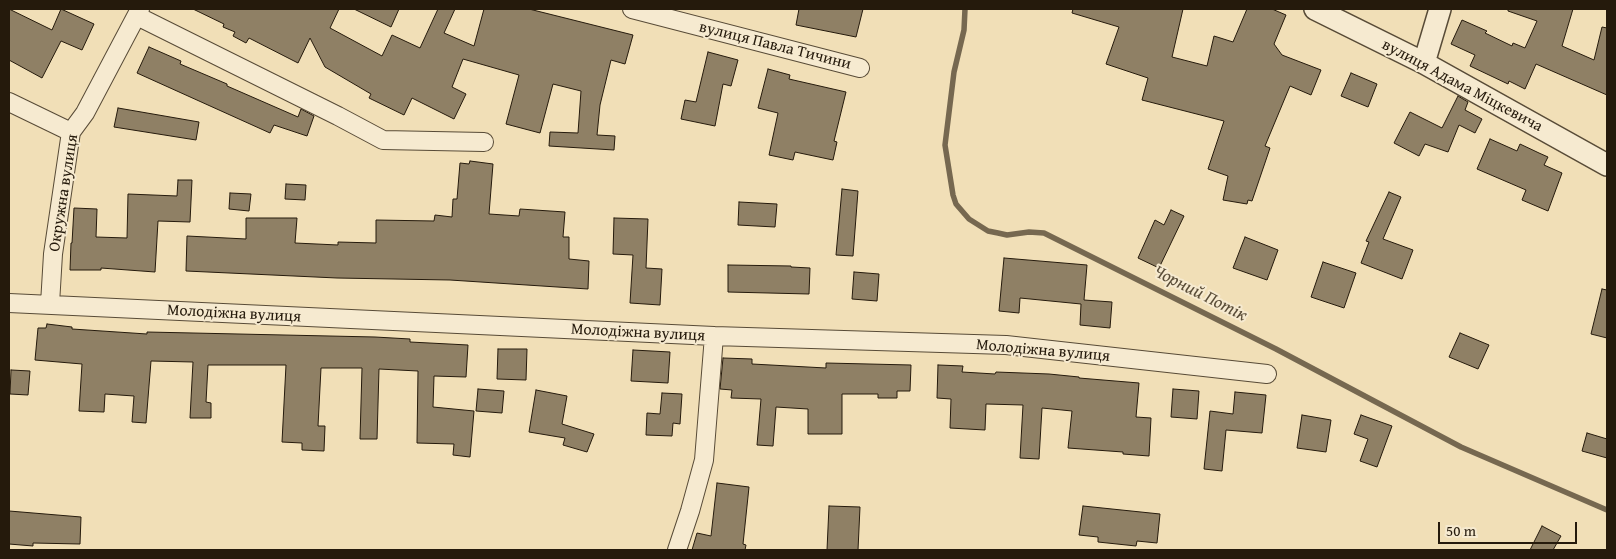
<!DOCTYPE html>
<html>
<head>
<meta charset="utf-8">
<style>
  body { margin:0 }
  #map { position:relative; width:1616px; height:559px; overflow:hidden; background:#f1dfb7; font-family:"Gentium Book Plus",serif }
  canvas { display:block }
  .frame { position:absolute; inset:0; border:10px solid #251a0c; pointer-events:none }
  .scale { position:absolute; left:1438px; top:522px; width:139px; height:22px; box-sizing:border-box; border:2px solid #251a0c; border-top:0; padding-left:6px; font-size:15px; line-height:18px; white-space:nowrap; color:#251a0c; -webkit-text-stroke:4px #f6ead0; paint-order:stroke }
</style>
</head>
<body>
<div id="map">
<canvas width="1616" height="559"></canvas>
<div class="frame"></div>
<div class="scale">50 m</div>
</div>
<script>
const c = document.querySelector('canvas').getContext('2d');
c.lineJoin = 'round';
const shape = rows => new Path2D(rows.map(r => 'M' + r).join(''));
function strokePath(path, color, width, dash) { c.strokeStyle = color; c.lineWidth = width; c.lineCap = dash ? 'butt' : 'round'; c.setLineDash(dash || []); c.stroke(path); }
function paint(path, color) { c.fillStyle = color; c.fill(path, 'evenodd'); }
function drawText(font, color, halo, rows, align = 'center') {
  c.font = font + ' "Gentium Book Plus",serif'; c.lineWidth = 4; c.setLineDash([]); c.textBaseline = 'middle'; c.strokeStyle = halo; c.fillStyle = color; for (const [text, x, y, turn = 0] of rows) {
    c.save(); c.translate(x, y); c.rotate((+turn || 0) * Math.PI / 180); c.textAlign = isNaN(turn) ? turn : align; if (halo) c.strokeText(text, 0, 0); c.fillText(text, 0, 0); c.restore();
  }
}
const stream = shape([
  [965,9,964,30,954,72,945,145,953,195,956,204,969,219,988,231,998,233,1007,235,1029,232,1044,233,1276,349,1461,447,1607,510]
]);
const building = shape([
  [9,9,52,30,61,9,94,24,82,50,61,41,42,78,9,60,9,9],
  [193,9,339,9,330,28,382,56,392,35,420,48,438,9,455,9,444,33,474,46,484,9,529,9,633,35,625,64,611,60,600,105,597,135,615,136,614,150,549,146,550,132,578,133,581,91,553,84,540,133,506,124,519,75,463,59,452,87,466,94,454,119,412,98,404,115,369,98,371,94,325,67,310,38,298,63,249,38,246,43,233,36,235,32,223,27,224,24,193,9],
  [354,9,399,9,391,27,354,9],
  [799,9,863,9,856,37,796,25,799,9],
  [1073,9,1183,9,1172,57,1207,66,1214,36,1233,42,1247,9,1272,9,1286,15,1274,44,1282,55,1321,70,1311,95,1290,86,1265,146,1270,148,1252,201,1248,200,1247,204,1223,200,1228,176,1208,169,1224,121,1142,100,1148,78,1106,64,1119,27,1072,13,1073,9],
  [1508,9,1573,9,1562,46,1594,60,1602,27,1607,28,1607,95,1536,64,1525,89,1509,81,1508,84,1470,66,1475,55,1451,44,1462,20,1487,31,1485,33,1512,46,1513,43,1525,48,1537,21,1508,11,1508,9],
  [149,47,181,61,180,64,227,84,227,86,298,117,301,109,314,116,307,136,274,125,270,133,137,73,149,47],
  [708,52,738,60,731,86,723,84,715,126,681,119,685,100,696,102,708,52],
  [768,69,790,75,789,79,846,92,834,141,837,142,833,160,795,152,793,160,769,155,778,113,758,108,768,69],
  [1351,73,1377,84,1368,107,1341,96,1351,73],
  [1458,96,1468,102,1465,110,1482,119,1475,133,1459,125,1448,152,1425,144,1419,156,1394,143,1410,112,1442,128,1458,96],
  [118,108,199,122,196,140,114,127,118,108],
  [1490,139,1517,151,1520,144,1539,153,1548,157,1544,165,1562,173,1548,211,1522,200,1526,190,1477,169,1490,139],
  [470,161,493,164,489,214,519,216,520,209,565,212,563,237,569,237,569,259,589,261,588,289,450,280,337,278,186,271,187,236,246,239,246,218,297,218,295,243,338,245,338,242,376,243,376,220,434,221,435,215,452,217,453,199,457,199,460,163,469,164,470,161],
  [178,180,192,180,190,222,158,221,155,272,101,268,101,270,70,270,71,243,72,243,74,208,97,209,96,237,127,238,128,194,177,196,178,180],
  [286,184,306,185,305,200,285,199,286,184],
  [842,189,858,191,853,256,836,255,842,189],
  [1389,192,1401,197,1383,239,1413,250,1402,279,1361,263,1369,242,1366,241,1389,192],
  [230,193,251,194,249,211,229,209,230,193],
  [739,202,777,204,775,227,738,225,739,202],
  [1171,210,1184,216,1159,268,1138,258,1155,220,1164,225,1171,210],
  [614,218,648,219,646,268,662,269,660,305,630,303,633,255,613,254,614,218],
  [1245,237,1278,250,1267,280,1233,268,1245,237],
  [1004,258,1087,265,1084,300,1112,302,1110,328,1080,325,1081,304,1020,298,1019,313,999,311,1004,258],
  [1323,262,1356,273,1344,308,1311,297,1323,262],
  [728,265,791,266,791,267,810,268,809,294,728,292,728,265],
  [854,272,879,274,877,301,852,299,854,272],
  [1602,289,1607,290,1607,338,1591,334,1602,289],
  [47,324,72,327,72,329,147,334,147,332,375,337,410,339,410,342,468,345,466,377,434,376,433,407,474,411,470,457,453,455,454,444,417,443,418,371,379,369,377,439,360,439,362,368,321,368,318,426,325,426,324,451,302,450,302,443,282,442,286,365,208,365,206,402,211,403,211,418,190,418,193,362,151,361,146,423,132,422,134,396,105,394,104,412,79,411,82,364,35,360,38,328,46,328,47,324],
  [1460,333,1489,345,1478,369,1449,357,1460,333],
  [498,349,527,349,526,380,497,379,498,349],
  [633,350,670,352,668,383,631,381,633,350],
  [723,358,752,359,752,364,826,368,826,363,911,365,910,391,897,391,897,398,878,398,878,394,842,394,842,434,808,434,808,409,776,407,773,446,757,445,761,399,731,398,732,390,720,389,723,358],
  [938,365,963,366,962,372,995,374,996,372,1049,374,1079,377,1079,378,1139,383,1136,417,1151,418,1149,456,1123,454,1123,452,1068,448,1072,411,1042,408,1039,459,1020,458,1023,405,986,404,985,430,950,428,951,399,937,398,938,365],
  [11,370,30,371,28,395,10,394,11,370],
  [478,389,504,391,502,413,476,411,478,389],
  [1173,389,1199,391,1197,419,1171,417,1173,389],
  [536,390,567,396,562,424,594,434,587,452,563,445,565,438,529,432,536,390],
  [1235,392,1266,395,1262,433,1226,430,1222,471,1204,469,1210,411,1233,414,1235,392],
  [662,393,682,394,680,424,673,423,672,436,646,435,647,413,660,414,662,393],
  [1302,415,1331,420,1326,452,1297,448,1302,415],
  [1361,415,1392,426,1377,467,1360,461,1368,439,1354,434,1361,415],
  [1587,433,1607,439,1607,458,1582,451,1587,433],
  [717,483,749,487,743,544,746,545,745,550,692,550,697,533,711,536,717,483],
  [829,506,860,507,858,550,827,550,829,506],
  [1083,506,1160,514,1157,543,1137,541,1136,546,1098,542,1098,537,1079,535,1083,506],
  [9,511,81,517,80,544,33,543,33,546,9,544,9,511],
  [1542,526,1561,536,1553,550,1530,550,1542,526]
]);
const minor = shape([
  [632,9,860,68],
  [137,16,338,116,383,140,484,142],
  [9,102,71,132],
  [9,303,714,336,1006,345,1267,374],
  [50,304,53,254,71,132,85,113,140,9],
  [677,550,690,511,704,460,714,336]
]);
const tertiary = shape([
  [1315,9,1424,63,1607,165],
  [1424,63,1440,9]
]);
const streetNames = [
  ["вулиця Павла Тичини",775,46,14],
  ["вулиця Адама Міцкевича",1462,86,28],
  ["Окружна вулиця",64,193,-81],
  ["Молодіжна вулиця",234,314,3],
  ["Молодіжна вулиця",638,333,3],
  ["Молодіжна вулиця",1043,351,5]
];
const waterNames = [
  ["Чорний Потік",1200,294,27]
];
strokePath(stream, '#766850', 5.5);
paint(building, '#8f8065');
strokePath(building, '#251a0c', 1);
strokePath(minor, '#584b37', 20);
strokePath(tertiary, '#584b37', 24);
strokePath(minor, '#f6ead0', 18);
strokePath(tertiary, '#f6ead0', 21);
drawText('16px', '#251a0c', '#f6ead0', streetNames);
drawText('italic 18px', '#5b4e39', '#f6ead0', waterNames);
</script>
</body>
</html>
